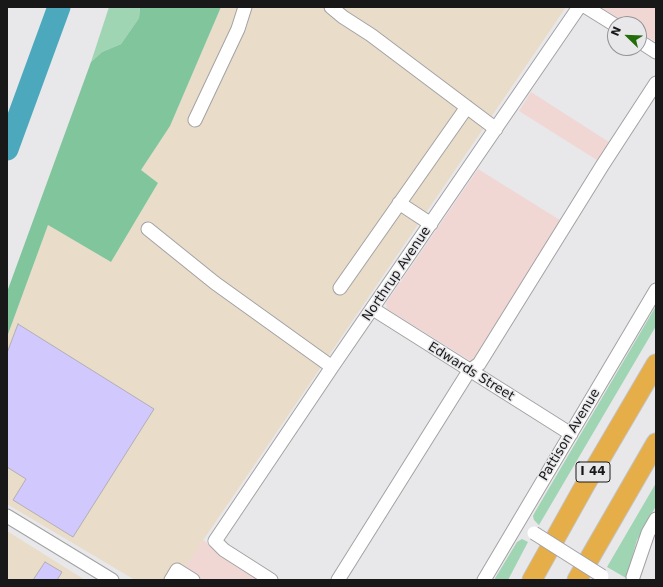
<!DOCTYPE html>
<html>
<head>
<meta charset="utf-8">
<style>
  body { margin:0 }
  #map { position:relative; width:663px; height:587px; overflow:hidden; background:#e8e7ea; font-family:"DejaVu Sans",sans-serif }
  canvas { display:block }
  .frame { position:absolute; inset:0; border:8px solid #181819; pointer-events:none }
  .north { position:absolute; left:607px; top:16px; width:40px; height:40px; box-sizing:border-box; background:#e8e7ea; border:1px solid #959496; border-radius:50%; rotate:293deg; font-size:11px; font-weight:700; line-height:16px; text-align:center; color:#181819 }
  .north::after { content:''; display:block; margin:auto; width:14px; height:18px; background:#236c0a; clip-path:polygon(50% 0,100% 100%,50% 72%,0 100%) }
</style>
</head>
<body>
<div id="map">
<canvas width="663" height="587"></canvas>
<div class="frame"></div>
<div class="north">N</div>
</div>
<script>
const c = document.querySelector('canvas').getContext('2d');
c.lineJoin = 'round';
function paint(path, color) { c.fillStyle = color; c.fill(path, 'evenodd'); }
const shape = rows => new Path2D(rows.map(r => 'M' + r).join(''));
function strokePath(path, color, width, dash) { c.strokeStyle = color; c.lineWidth = width; c.lineCap = dash ? 'butt' : 'round'; c.setLineDash(dash || []); c.stroke(path); }
function drawText(font, color, halo, rows, align = 'center') {
  c.font = font + ' "DejaVu Sans",sans-serif'; c.lineWidth = 3; c.setLineDash([]); c.textBaseline = 'middle'; c.strokeStyle = halo; c.fillStyle = color; for (const [text, x, y, turn = 0] of rows) {
    c.save(); c.translate(x, y); c.rotate((+turn || 0) * Math.PI / 180); c.textAlign = isNaN(turn) ? turn : align; if (halo) c.strokeText(text, 0, 0); c.fillText(text, 0, 0); c.restore();
  }
}
const commercial = shape([
  [601,7,656,7,656,42,639,32,639,24,627,24],
  [531,92,612,144,600,162,519,111],
  [478,169,563,222,474,363,387,309,386,303],
  [203,540,263,580,176,580]
]);
const industrial = shape([
  [221,7,566,7,176,580,135,580,7,504,7,337,48,225,111,262,158,183,140,171,170,126],
  [7,531,85,580,7,580]
]);
const green = shape([
  [109,7,140,7,139,18,121,44,102,52,91,62],
  [656,306,656,326,539,525,534,520,533,516,535,512],
  [656,483,656,506,637,540,626,578,607,567],
  [522,539,528,542,508,580,494,580,517,542]
]);
const forest = shape([
  [140,7,221,7,170,126,141,170,158,183,111,262,48,225,7,337,7,292,91,62,102,52,121,44,139,18]
]);
const river = shape([
  [7,149,59,7]
]);
const building = shape([
  [18,324,154,409,73,537,13,500,26,479,7,467,7,353,18,324],
  [45,562,62,572,57,580,33,580,45,562]
]);
const minor = shape([
  [331,7,343,17,371,35,496,129],
  [586,7,615,25],
  [639,41,656,52],
  [195,120,238,29,245,7],
  [399,203,431,224],
  [148,229,215,283,332,367],
  [340,288,467,107],
  [373,309,571,434],
  [7,516,112,580],
  [633,577,648,533,656,519],
  [171,580,177,570,193,580],
  [271,580,224,550,215,541,332,367,579,7],
  [338,580,469,371,479,364,602,166,656,83],
  [484,580,656,290]
]);
const highway = shape([
  [532,580,585,485,656,364],
  [577,580,656,443]
]);
const minorBridge = shape([
  [534,533,602,576]
]);
const shields = [
  [593,472,34]
];
const shieldNames = [
  ["I 44",593,472]
];
const streetNames = [
  ["Northrup Avenue",397,274,-56],
  ["Edwards Street",471,372,32],
  ["Pattison Avenue",570,435,-59]
];
paint(commercial, '#f1d7d4');
paint(industrial, '#e9dcc8');
paint(green, '#9fd5b3');
paint(forest, '#81c59c');
strokePath(river, '#4ca8bd', 23);
paint(building, '#d1c8fd');
strokePath(building, '#b1b0b3', 1);
strokePath(minor, '#a2a2a5', 15);
strokePath(highway, '#c3c3c3', 21);
strokePath(minor, '#fff', 13);
strokePath(highway, '#e6ae49', 19);
strokePath(minorBridge, '#a2a2a5', 15, []);
strokePath(minorBridge, '#fff', 13);
for (const [x, y, w] of shields) { const box = new Path2D(); box.roundRect(x - w / 2, y - 10, w, 20, 3); c.fillStyle = '#e8e7ea'; c.fill(box); strokePath(box, '#181819', 1); }
drawText('bold 12px', '#181819', null, shieldNames);
drawText('13px', '#181819', '#e8e7ea', streetNames);
</script>
</body>
</html>
